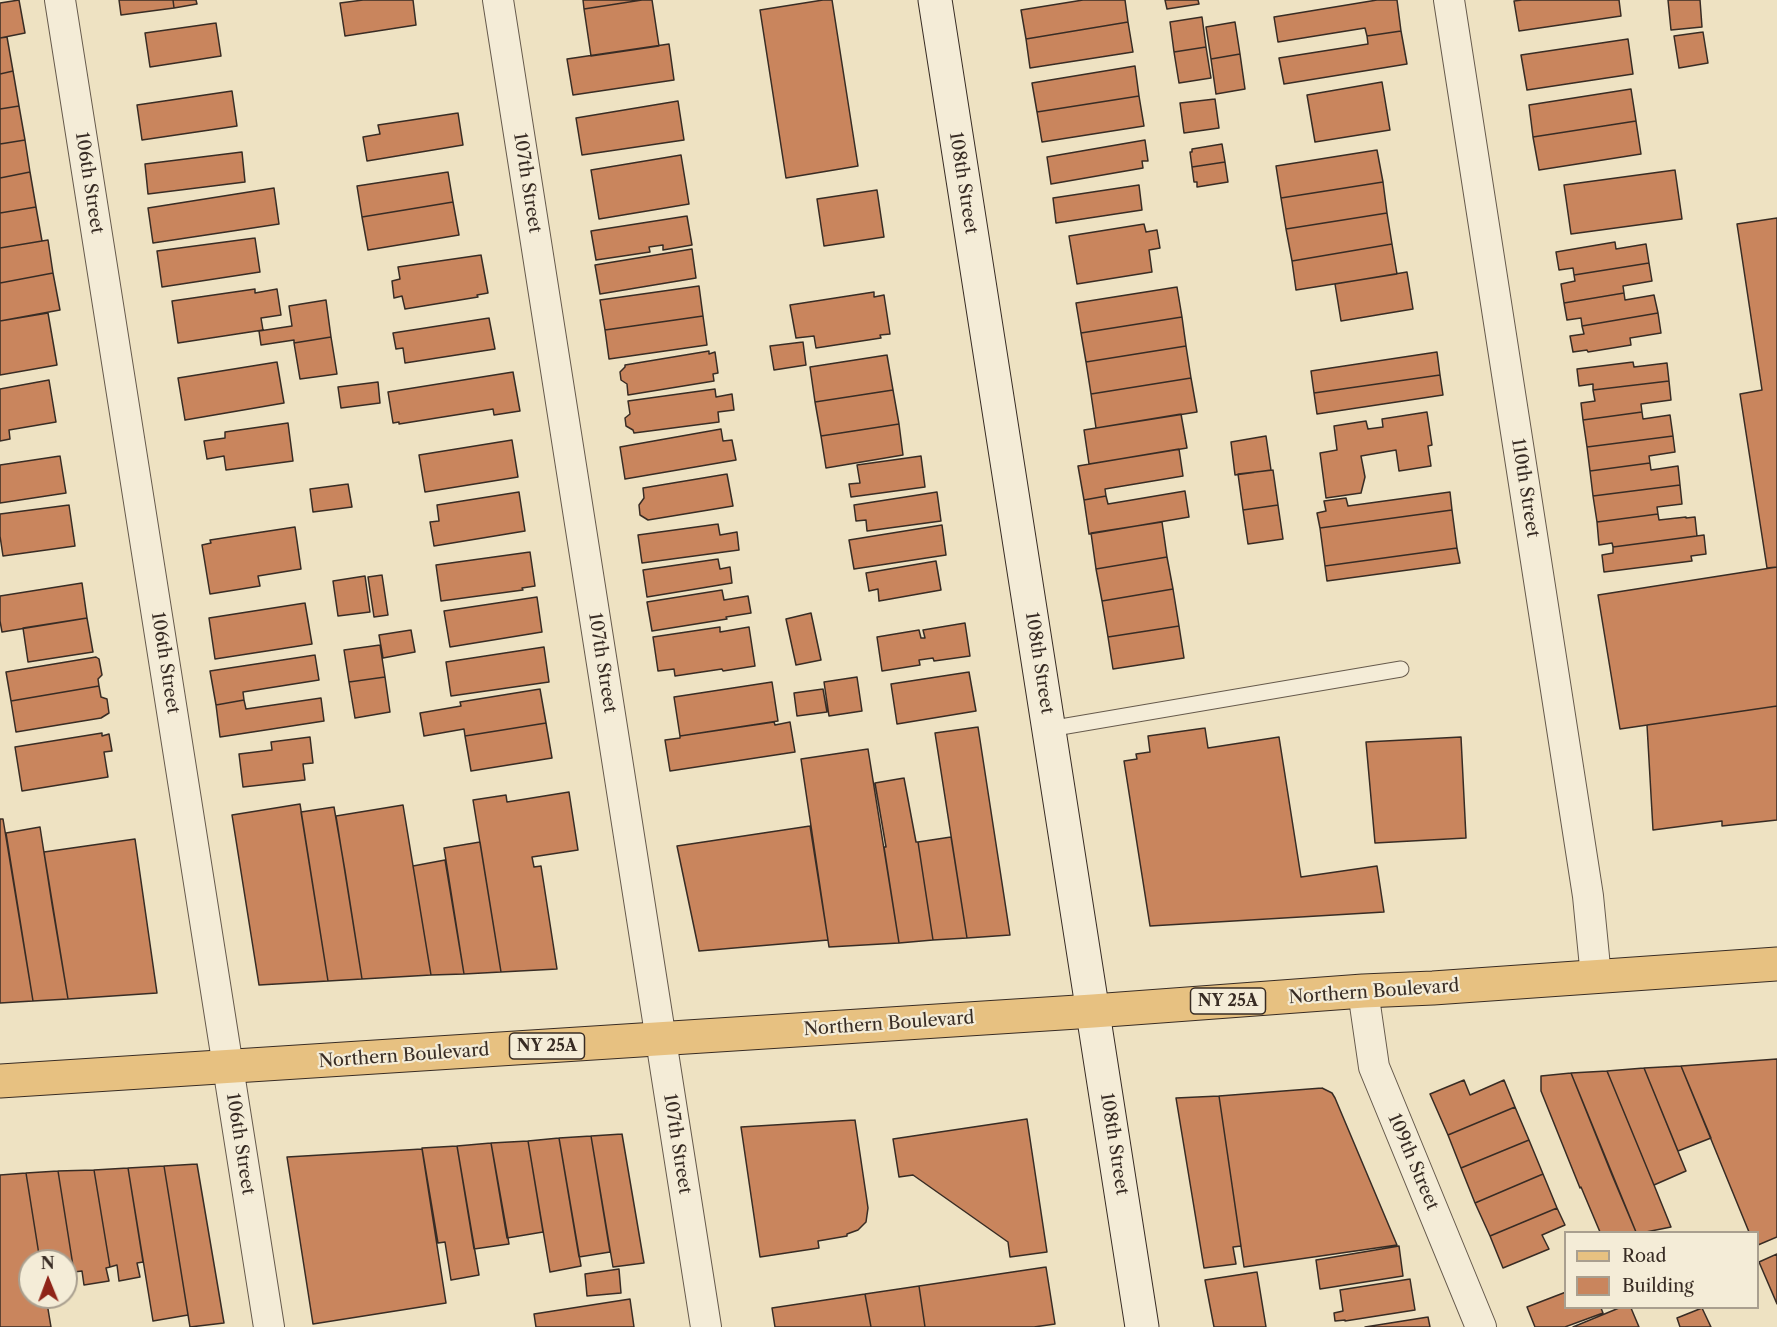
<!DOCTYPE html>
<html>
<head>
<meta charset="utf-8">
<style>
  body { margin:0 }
  #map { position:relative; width:1777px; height:1327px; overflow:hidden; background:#eee2c2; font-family:"Libre Caslon Text",serif }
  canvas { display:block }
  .legend { position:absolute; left:1564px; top:1231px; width:195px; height:78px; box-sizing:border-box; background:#f4ecd7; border:2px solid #a99f8f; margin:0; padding:8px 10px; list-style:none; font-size:18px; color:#382c24 }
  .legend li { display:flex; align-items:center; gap:12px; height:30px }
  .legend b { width:30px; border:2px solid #a99f8f }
  .north { position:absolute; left:18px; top:1249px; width:60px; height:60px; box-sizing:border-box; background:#f4ecd7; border:2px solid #a99f8f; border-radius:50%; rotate:359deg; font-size:16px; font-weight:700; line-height:24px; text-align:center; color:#382c24 }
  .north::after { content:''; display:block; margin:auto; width:21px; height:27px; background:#8f2418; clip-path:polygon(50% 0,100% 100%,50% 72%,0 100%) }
</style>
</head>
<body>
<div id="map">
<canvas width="1777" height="1327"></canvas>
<ul class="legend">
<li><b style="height:8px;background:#e7c181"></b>Road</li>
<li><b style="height:16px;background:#c9855d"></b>Building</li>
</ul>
<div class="north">N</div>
</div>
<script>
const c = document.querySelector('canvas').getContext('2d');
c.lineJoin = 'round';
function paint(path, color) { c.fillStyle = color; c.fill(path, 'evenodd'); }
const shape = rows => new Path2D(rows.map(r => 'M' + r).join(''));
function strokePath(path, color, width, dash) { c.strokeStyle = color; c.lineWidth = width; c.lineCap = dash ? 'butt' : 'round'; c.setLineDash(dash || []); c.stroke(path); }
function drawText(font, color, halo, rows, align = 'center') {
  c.font = font + ' "Libre Caslon Text",serif'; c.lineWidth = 4.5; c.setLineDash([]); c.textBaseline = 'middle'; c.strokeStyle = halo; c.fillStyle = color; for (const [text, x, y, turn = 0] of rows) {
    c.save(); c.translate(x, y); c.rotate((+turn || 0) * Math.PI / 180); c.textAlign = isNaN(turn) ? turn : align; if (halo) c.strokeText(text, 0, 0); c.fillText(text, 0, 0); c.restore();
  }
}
const building = shape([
  [19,0,25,33,0,38,0,3,19,0],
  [119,0,173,0,174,8,121,15,119,0],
  [173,0,196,0,197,4,174,8,173,0],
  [363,0,413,0,416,25,345,36,340,3,363,0],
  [583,0,642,0,584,9,583,0],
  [642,0,652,0,659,46,591,56,584,9,642,0],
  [823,0,832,0,858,166,786,178,760,10,823,0],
  [1083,0,1125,0,1128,22,1026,39,1021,10,1083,0],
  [1165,0,1198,0,1199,4,1167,9,1165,0],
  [1377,0,1397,0,1401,31,1367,36,1365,28,1278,42,1274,17,1377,0],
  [1522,0,1619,0,1621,16,1519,31,1514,1,1522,0],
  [1668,0,1700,0,1702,27,1671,30,1668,0],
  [1202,17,1206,47,1174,52,1170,22,1202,17],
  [1128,22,1133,52,1030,68,1026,39,1128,22],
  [1235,22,1240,54,1211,59,1206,27,1235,22],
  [216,23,221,56,150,67,145,33,216,23],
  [1401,31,1407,64,1284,84,1279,58,1368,44,1367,36,1401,31],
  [1703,32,1708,63,1679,68,1674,36,1703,32],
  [7,37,13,71,0,74,0,38,7,37],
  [1628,39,1633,74,1527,90,1521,55,1628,39],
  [669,44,674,80,573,95,567,59,669,44],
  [1206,47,1211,78,1179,83,1174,52,1206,47],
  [1240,54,1245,89,1216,94,1211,59,1240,54],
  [1135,66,1139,96,1037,112,1032,83,1135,66],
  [13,71,19,106,0,109,0,74,13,71],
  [1382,82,1390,130,1315,142,1307,95,1382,82],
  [1631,89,1636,121,1533,137,1529,105,1631,89],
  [232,91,237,126,142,140,137,105,232,91],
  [1139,96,1144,126,1042,142,1037,112,1139,96],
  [1215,99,1219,128,1184,133,1180,103,1215,99],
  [678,101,684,140,582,155,576,118,678,101],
  [19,106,25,140,0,144,0,109,19,106],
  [458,113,463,145,367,161,363,137,380,134,378,125,458,113],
  [1636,121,1641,154,1539,170,1533,137,1636,121],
  [25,140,30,172,0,178,0,144,25,140],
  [1145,140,1148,161,1142,161,1143,168,1051,184,1047,157,1145,140],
  [1222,144,1225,162,1192,167,1190,152,1192,152,1192,149,1222,144],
  [1377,150,1383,182,1281,198,1276,166,1377,150],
  [242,152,245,182,148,194,145,164,242,152],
  [681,155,689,204,599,219,591,170,681,155],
  [1225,162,1228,182,1197,187,1197,182,1194,182,1192,167,1225,162],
  [1675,170,1682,219,1571,234,1564,185,1675,170],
  [30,172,36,207,0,213,0,178,30,172],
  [448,172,453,202,362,217,357,186,448,172],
  [1383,182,1387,213,1286,229,1281,198,1383,182],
  [1139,185,1142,210,1056,223,1053,198,1139,185],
  [274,188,279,224,153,243,148,208,274,188],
  [877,190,884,237,824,246,817,199,877,190],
  [453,202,459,235,368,250,362,217,453,202],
  [36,207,42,241,0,248,0,213,36,207],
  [1387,213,1392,244,1292,261,1286,229,1387,213],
  [687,216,692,245,663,250,663,245,649,247,650,252,596,260,591,231,687,216],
  [1777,218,1777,567,1767,568,1740,394,1762,390,1737,224,1777,218],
  [1144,224,1146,232,1157,230,1160,248,1149,250,1152,272,1077,284,1069,236,1144,224],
  [255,238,260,272,162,287,157,251,255,238],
  [48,240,53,273,0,283,0,248,48,240],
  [1615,242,1616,249,1646,244,1649,263,1574,275,1573,268,1559,270,1556,252,1615,242],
  [1392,244,1397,274,1296,290,1292,261,1392,244],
  [692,249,696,278,600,294,595,265,692,249],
  [481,255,488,293,477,295,478,297,405,309,402,296,394,298,392,281,400,279,398,267,481,255],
  [1649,263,1652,281,1623,286,1624,293,1564,303,1561,284,1575,281,1574,275,1649,263],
  [1407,272,1413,309,1341,321,1335,284,1407,272],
  [53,273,60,310,0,321,0,283,53,273],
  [699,286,703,316,605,330,600,300,699,286],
  [1177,287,1182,317,1081,333,1076,303,1177,287],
  [255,289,255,293,277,289,281,315,261,318,263,330,178,343,172,301,255,289],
  [874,292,874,297,884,295,890,334,880,335,881,338,816,348,814,336,796,338,790,305,874,292],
  [1624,293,1625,300,1654,295,1658,313,1582,326,1581,318,1567,320,1564,303,1624,293],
  [326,300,331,337,294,343,294,340,261,345,259,331,292,326,289,306,326,300],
  [48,313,57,365,0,375,0,321,48,313],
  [1658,313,1661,333,1630,338,1631,345,1588,352,1587,350,1573,352,1570,336,1584,334,1582,326,1658,313],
  [703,316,707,345,609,359,605,330,703,316],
  [1182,317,1186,346,1086,362,1081,333,1182,317],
  [489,318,495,349,405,363,403,348,396,349,393,333,489,318],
  [331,337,337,374,300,379,294,343,331,337],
  [803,342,806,365,774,370,770,346,803,342],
  [1186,346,1191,378,1091,394,1086,362,1186,346],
  [709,351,709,354,715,352,718,373,713,374,714,381,628,395,627,384,621,380,620,372,625,367,625,365,709,351],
  [1437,352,1440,375,1314,393,1311,371,1437,352],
  [887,355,893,390,815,402,810,367,887,355],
  [277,362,284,403,185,420,178,378,277,362],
  [1633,362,1634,367,1667,363,1669,381,1593,390,1593,384,1579,386,1577,369,1633,362],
  [513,372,520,411,494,415,493,409,399,424,399,422,393,423,388,392,513,372],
  [1440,375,1443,395,1317,414,1314,393,1440,375],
  [1191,378,1197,412,1096,428,1091,394,1191,378],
  [49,380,56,422,9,430,10,439,0,441,0,389,49,380],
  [1669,381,1671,400,1641,404,1642,412,1583,420,1581,403,1595,401,1593,390,1669,381],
  [378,382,380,403,341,408,338,387,378,382],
  [715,389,716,397,732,394,734,410,718,412,719,422,634,433,633,430,626,426,625,418,630,414,628,401,715,389],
  [893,390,899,424,821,436,815,402,893,390],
  [1427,412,1432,445,1428,446,1431,466,1399,471,1396,450,1361,456,1365,477,1361,493,1326,498,1320,453,1337,450,1334,426,1366,421,1368,429,1383,427,1382,419,1427,412],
  [1642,412,1643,419,1670,415,1673,436,1587,447,1583,420,1642,412],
  [1181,414,1187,448,1089,464,1084,430,1181,414],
  [288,423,293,461,226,470,224,456,207,459,204,441,225,438,225,432,288,423],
  [899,424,903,455,826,468,821,436,899,424],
  [721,429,723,441,732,440,736,460,625,479,620,447,721,429],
  [1266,436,1271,470,1235,475,1231,442,1266,436],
  [1673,436,1675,452,1649,456,1650,463,1590,471,1587,447,1673,436],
  [512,440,518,477,425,492,419,455,512,440],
  [1179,449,1183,476,1105,489,1106,496,1084,500,1078,466,1179,449],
  [60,456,66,493,0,503,0,465,60,456],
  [921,456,925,487,851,497,849,484,860,483,857,465,921,456],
  [1650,463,1651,470,1678,466,1680,485,1593,496,1590,471,1650,463],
  [1273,470,1278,505,1243,510,1238,474,1273,470],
  [727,474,733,506,648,520,640,515,639,505,644,498,643,488,727,474],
  [348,484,352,507,313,512,310,489,348,484],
  [1680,485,1682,504,1657,507,1658,514,1597,522,1593,496,1680,485],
  [1185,491,1189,517,1089,534,1084,500,1106,496,1108,504,1185,491],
  [519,492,525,531,434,546,430,522,439,521,437,505,519,492],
  [937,492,941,521,867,531,866,520,856,521,854,505,937,492],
  [1450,492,1452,510,1320,528,1317,513,1326,511,1324,501,1346,498,1348,506,1450,492],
  [69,505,75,546,3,556,0,536,0,514,69,505],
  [1278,505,1283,539,1248,544,1243,510,1278,505],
  [1452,510,1457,548,1325,566,1320,528,1452,510],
  [1658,514,1659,520,1686,517,1686,518,1695,517,1697,536,1613,547,1612,543,1599,545,1597,522,1658,514],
  [1162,522,1167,557,1096,569,1091,533,1162,522],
  [718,524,720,535,737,532,739,550,642,563,638,535,718,524],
  [942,525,946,555,854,569,849,540,942,525],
  [295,527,301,569,258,576,260,586,210,594,202,545,211,543,210,540,295,527],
  [1704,535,1706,554,1691,556,1692,561,1604,572,1602,555,1613,553,1613,547,1704,535],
  [1457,548,1460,563,1327,581,1325,566,1457,548],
  [530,552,535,586,522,588,523,590,441,601,436,565,530,552],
  [1167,557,1173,589,1102,601,1096,569,1167,557],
  [718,559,720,569,730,567,732,583,647,597,643,570,718,559],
  [936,561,941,590,879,601,878,589,869,591,866,573,936,561],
  [1777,567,1777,706,1620,729,1598,595,1777,567],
  [382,575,388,615,374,617,368,577,382,575],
  [365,576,370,612,338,616,333,581,365,576],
  [82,583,87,618,2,632,0,621,0,596,82,583],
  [1173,589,1179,626,1108,637,1102,601,1173,589],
  [722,590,724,600,748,596,751,613,726,617,727,619,652,631,647,602,722,590],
  [537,597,542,632,450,647,444,611,537,597],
  [305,603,312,644,215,659,209,618,305,603],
  [811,613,821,660,796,665,786,619,811,613],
  [87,618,93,652,28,662,23,628,87,618],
  [965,623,970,656,934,661,933,658,919,660,920,665,882,671,877,637,919,630,921,638,925,638,923,630,965,623],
  [1179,626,1184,658,1113,669,1108,637,1179,626],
  [720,627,720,632,749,627,755,666,723,671,722,669,675,676,674,669,658,671,653,637,720,627],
  [411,630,415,652,383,658,379,635,411,630],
  [380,645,385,677,349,682,344,650,380,645],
  [544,647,549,682,451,696,446,662,544,647],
  [315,655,319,680,243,692,244,700,216,705,210,671,315,655],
  [96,657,99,659,102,675,98,679,99,686,11,701,6,672,96,657],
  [969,672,976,711,897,724,891,684,969,672],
  [385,677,390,712,355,718,349,682,385,677],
  [857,677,862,711,829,716,824,682,857,677],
  [772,682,778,721,680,736,674,697,772,682],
  [99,686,101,697,107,699,109,713,101,718,16,732,11,701,99,686],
  [540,689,546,723,465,736,464,729,424,736,420,713,461,706,460,702,540,689],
  [823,689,827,712,797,716,794,693,823,689],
  [321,698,324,721,220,737,216,705,244,700,246,709,321,698],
  [1777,706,1777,820,1722,826,1722,821,1653,830,1647,725,1777,706],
  [774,722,775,725,790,722,795,752,670,771,665,740,680,738,680,736,774,722],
  [546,723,552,758,471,771,465,736,546,723],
  [978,727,1010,935,967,938,935,733,978,727],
  [1205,728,1208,748,1279,737,1301,877,1377,866,1384,912,1150,926,1124,761,1137,759,1136,754,1150,752,1148,736,1205,728],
  [102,733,102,736,109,734,112,751,104,752,108,777,22,791,15,747,102,733],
  [310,737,313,763,303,764,305,780,243,787,239,754,272,750,271,742,310,737],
  [1461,737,1466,838,1375,843,1366,742,1461,737],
  [868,749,899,943,829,947,801,759,868,749],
  [904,778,916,842,918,842,933,940,899,943,884,847,886,847,875,783,904,778],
  [569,792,578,850,532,857,534,867,541,866,557,969,501,972,473,800,506,795,507,802,569,792],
  [300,804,328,981,259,985,232,815,300,804],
  [403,805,431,975,362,979,336,816,403,805],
  [334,807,345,871,362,979,328,981,301,812,334,807],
  [0,819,3,819,33,1001,0,1003,0,819],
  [810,826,828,940,699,951,677,846,810,826],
  [40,827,52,904,68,999,33,1001,6,833,40,827],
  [951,837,967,938,933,940,918,842,951,837],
  [135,839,157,993,68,999,44,852,135,839],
  [480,842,501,972,464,974,444,848,480,842],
  [445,860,464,974,431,975,413,866,445,860],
  [1777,1059,1777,1237,1758,1245,1758,1232,1749,1232,1681,1066,1777,1059],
  [1681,1066,1711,1138,1678,1151,1644,1068,1681,1066],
  [1644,1068,1686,1171,1654,1185,1607,1071,1644,1068],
  [1607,1071,1654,1185,1671,1227,1646,1232,1636,1232,1571,1073,1607,1071],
  [1571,1073,1612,1175,1636,1232,1600,1232,1581,1187,1580,1188,1541,1091,1541,1076,1571,1073],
  [1464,1080,1470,1095,1504,1080,1515,1107,1448,1135,1430,1094,1464,1080],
  [1322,1088,1332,1093,1335,1098,1397,1245,1244,1267,1219,1096,1322,1088],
  [1219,1096,1241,1246,1233,1247,1236,1264,1204,1268,1176,1098,1219,1096],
  [1515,1107,1529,1140,1461,1168,1448,1135,1515,1107],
  [1027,1119,1047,1252,1010,1257,1008,1242,913,1175,899,1177,893,1139,1027,1119],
  [855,1120,868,1208,866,1222,858,1230,847,1234,847,1236,818,1241,819,1248,760,1257,741,1127,855,1120],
  [622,1134,644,1263,613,1267,591,1136,622,1134],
  [591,1136,610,1252,579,1257,559,1138,591,1136],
  [559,1138,581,1266,550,1272,528,1141,559,1138],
  [1529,1140,1543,1174,1475,1203,1461,1168,1529,1140],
  [528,1141,543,1232,507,1238,491,1143,528,1141],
  [491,1143,509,1244,474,1249,457,1146,491,1143],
  [457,1146,479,1275,451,1280,445,1242,438,1243,422,1148,457,1146],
  [422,1149,446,1303,313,1324,287,1157,422,1149],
  [197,1164,224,1323,190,1327,164,1166,197,1164],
  [164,1166,188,1315,153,1321,128,1168,164,1166],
  [128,1168,143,1262,137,1263,140,1277,119,1281,117,1265,110,1267,94,1170,128,1168],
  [94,1170,110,1267,106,1268,109,1281,84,1285,82,1271,74,1272,58,1171,94,1170],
  [58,1171,74,1272,69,1274,71,1288,66,1288,66,1261,40,1261,26,1173,58,1171],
  [26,1173,40,1261,30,1261,30,1297,46,1297,51,1327,0,1327,0,1175,26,1173],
  [1543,1174,1557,1208,1490,1236,1475,1203,1543,1174],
  [1557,1208,1565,1225,1542,1235,1549,1249,1503,1268,1490,1236,1557,1208],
  [1399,1246,1403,1276,1320,1289,1316,1260,1399,1246],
  [1777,1254,1777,1304,1759,1262,1777,1254],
  [1046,1267,1055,1324,1034,1327,925,1327,919,1286,1046,1267],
  [619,1269,621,1293,587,1296,585,1274,619,1269],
  [1257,1272,1266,1327,1214,1327,1205,1280,1257,1272],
  [1410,1279,1415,1310,1345,1321,1345,1320,1335,1321,1334,1313,1343,1311,1340,1290,1410,1279],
  [919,1286,925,1327,871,1327,865,1294,919,1286],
  [1566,1292,1566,1308,1601,1308,1603,1313,1565,1327,1535,1327,1527,1307,1566,1292],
  [865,1294,871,1327,775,1327,772,1308,865,1294],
  [630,1299,634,1327,536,1327,534,1314,630,1299],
  [1619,1308,1631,1308,1639,1327,1573,1327,1619,1308],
  [1702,1308,1711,1327,1680,1327,1677,1318,1702,1308],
  [1428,1317,1430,1327,1365,1327,1428,1317]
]);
const lane = shape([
  [1049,729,1401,669]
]);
const street = shape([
  [60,0,269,1327],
  [498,0,706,1327],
  [1449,0,1588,896,1596,977],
  [1363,991,1374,1067,1481,1327]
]);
const secondary = shape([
  [935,0,1142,1327]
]);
const primary = shape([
  [0,1081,1093,1011,1363,991,1433,988,1777,964]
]);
const shields = [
  [1228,1001,75],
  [547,1046,75]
];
const shieldNames = [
  ["NY 25A",1228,1001],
  ["NY 25A",547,1046]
];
const streetNames = [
  ["106th Street",89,183,81],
  ["107th Street",527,183,81],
  ["108th Street",963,183,81],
  ["110th Street",1525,488,81],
  ["106th Street",165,663,81],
  ["107th Street",602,663,81],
  ["108th Street",1039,663,81],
  ["Northern Boulevard",1374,992,-4],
  ["Northern Boulevard",889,1024,-4],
  ["Northern Boulevard",404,1056,-4],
  ["106th Street",240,1144,81],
  ["107th Street",677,1144,81],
  ["108th Street",1114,1144,81],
  ["109th Street",1413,1162,67]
];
paint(building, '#c9855d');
strokePath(building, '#382c24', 1.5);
strokePath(lane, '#665a4c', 17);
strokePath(street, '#665a4c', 32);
strokePath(secondary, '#382c24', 35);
strokePath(primary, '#382c24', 35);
strokePath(lane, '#f4ecd7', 15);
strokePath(street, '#f4ecd7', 30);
strokePath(secondary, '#f4ecd7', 33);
strokePath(primary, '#e7c181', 33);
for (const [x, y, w] of shields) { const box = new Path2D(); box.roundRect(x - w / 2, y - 13, w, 26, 4.5); c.fillStyle = '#f4ecd7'; c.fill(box); strokePath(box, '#382c24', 1.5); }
drawText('bold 16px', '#382c24', null, shieldNames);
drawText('18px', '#382c24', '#f4ecd7', streetNames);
</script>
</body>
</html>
